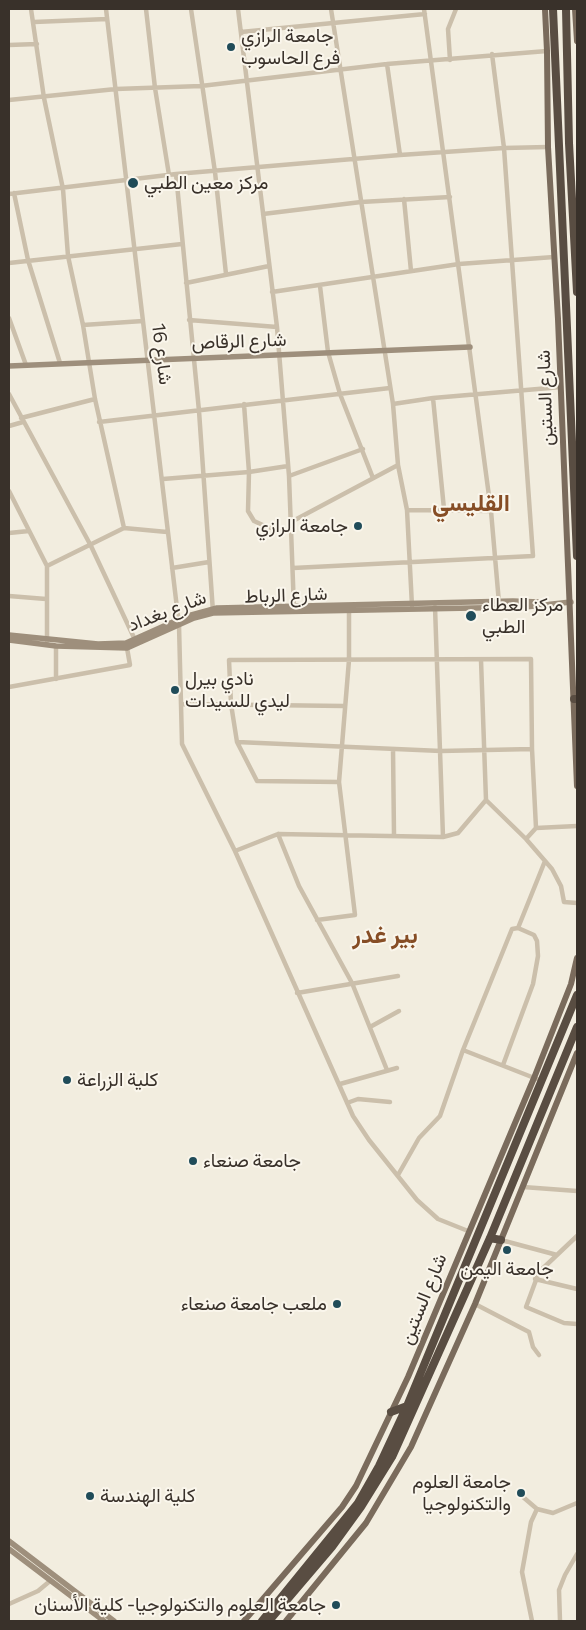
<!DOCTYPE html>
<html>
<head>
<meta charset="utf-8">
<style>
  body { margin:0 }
  #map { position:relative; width:586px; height:1630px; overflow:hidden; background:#f2eddf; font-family:Commissioner,sans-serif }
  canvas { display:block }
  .frame { position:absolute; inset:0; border:10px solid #39312a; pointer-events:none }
</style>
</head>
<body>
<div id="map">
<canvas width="586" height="1630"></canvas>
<div class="frame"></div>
</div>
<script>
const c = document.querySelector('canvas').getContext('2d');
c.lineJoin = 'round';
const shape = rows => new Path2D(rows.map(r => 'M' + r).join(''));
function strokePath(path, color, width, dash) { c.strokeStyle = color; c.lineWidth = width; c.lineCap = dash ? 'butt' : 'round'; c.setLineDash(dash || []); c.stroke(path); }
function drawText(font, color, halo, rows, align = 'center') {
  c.font = font + ' Commissioner,Vazirmatn,sans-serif'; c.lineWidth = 4; c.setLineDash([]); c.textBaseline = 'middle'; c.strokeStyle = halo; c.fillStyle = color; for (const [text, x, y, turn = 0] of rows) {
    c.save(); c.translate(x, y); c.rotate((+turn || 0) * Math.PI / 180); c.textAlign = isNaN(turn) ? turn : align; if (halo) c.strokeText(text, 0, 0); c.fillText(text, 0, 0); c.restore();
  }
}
const street = shape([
  [31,9,44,98,63,189,68,256,83,325,95,399,124,528],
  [106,9,179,625,182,744,235,851,353,1116,369,1140,417,1200,438,1219,468,1231],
  [146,9,155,88,169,175],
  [191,9,215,172,226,274],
  [238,9,277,327,289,476,294,609],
  [331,9,393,404,398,465,407,510,412,606],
  [424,9,491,511,499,603],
  [34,22,107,19],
  [241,32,425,14],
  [9,45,37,44],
  [450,60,448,29,456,9],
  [387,64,400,155],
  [9,100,116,89,201,86,387,64,547,51],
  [176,174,199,411,213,612],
  [14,193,28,260,60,363],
  [9,194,176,174,400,155,504,148,548,147],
  [404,199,411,271],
  [263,214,361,202,450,197],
  [9,263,182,244],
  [186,283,269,266],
  [320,286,328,352,340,394,373,478],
  [272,292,459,264,554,257],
  [9,318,26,365],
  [189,320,277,327],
  [83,325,143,321],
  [9,394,91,546,136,642],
  [433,398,444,509],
  [244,404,249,472,248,511,254,521,267,527,291,531],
  [393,404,433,398,561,387],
  [21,418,95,399],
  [99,422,390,388],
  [9,426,23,422],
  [289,476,363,449],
  [163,479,249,472,288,466],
  [9,491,47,566,47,641],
  [407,510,491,511],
  [291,522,398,465],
  [9,533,29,531],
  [47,566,124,528,167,532],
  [172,568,209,562],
  [293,568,533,556,504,148,492,54],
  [9,596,46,599],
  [435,607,443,837],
  [56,679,56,646],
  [9,687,130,665,127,648],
  [181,704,344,706],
  [237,742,441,751,532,749],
  [393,749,394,835],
  [339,782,257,781,237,742,231,704,229,660,531,659,532,749,536,828],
  [486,800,526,839,552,869,561,886,564,902,577,903],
  [278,834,299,886,352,983,387,1070],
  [526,839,536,828,577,826],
  [235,851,278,834,443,837,458,833,486,800,481,660],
  [317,920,355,915,339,782,349,660,349,609],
  [297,993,398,976],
  [370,1027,399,1011],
  [463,1050,542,1081],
  [503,1065,533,984,538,956,537,941,534,935,518,928],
  [340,1084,397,1068],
  [347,1103,358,1099,390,1102],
  [398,1175,419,1138,440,1116,463,1050,512,929,518,928,545,861],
  [523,1187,577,1191],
  [577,1236,539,1272,526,1307,564,1323,577,1324],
  [501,1240,557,1255],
  [535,1279,577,1289],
  [475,1304,529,1332,533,1347,539,1355],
  [523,1497,537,1509,553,1513,577,1503],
  [9,1604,38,1591,50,1581],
  [532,1621,522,1572,531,1522,537,1509],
  [560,1621,559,1590,565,1575,577,1554]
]);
const secondary = shape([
  [9,366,470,347],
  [9,635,98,644,126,643,184,617,217,608,513,601,539,602],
  [9,640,56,646,127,648,194,618,213,613,525,607,571,602],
  [9,1541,114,1621],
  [9,1549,104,1621]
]);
const primary = shape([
  [545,9,547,51,548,147,558,319,577,786],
  [575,9,577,41],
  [244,1621,342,1507,356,1486,408,1377,534,1078,571,984,577,958],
  [286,1621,366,1523,411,1447,475,1304,577,1053]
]);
const highway = shape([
  [553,9,577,556],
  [566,9,569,143,577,292],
  [574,699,577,699],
  [490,1238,501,1240],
  [391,1412,407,1406],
  [262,1621,358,1503,379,1466,407,1406,577,995],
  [269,1621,332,1547,361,1507,392,1457,490,1238,577,1027]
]);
const markers = [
  [231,47,5,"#204c59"],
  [133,183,6,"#204c59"],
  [358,526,5,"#204c59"],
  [471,616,6,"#204c59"],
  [175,690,5,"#204c59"],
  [67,1080,5,"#204c59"],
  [193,1161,5,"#204c59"],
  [507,1250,5,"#204c59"],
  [337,1304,5,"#204c59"],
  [521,1493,5,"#204c59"],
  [90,1496,5,"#204c59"],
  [336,1605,5,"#204c59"]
];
const poiNames = [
  ["جامعة الرازي",241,36],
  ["فرع الحاسوب",241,58],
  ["مركز معين الطبي",144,183],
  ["جامعة الرازي",348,526,"right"],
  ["مركز العطاء",482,605],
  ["الطبي",482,627],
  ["نادي بيرل",185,679],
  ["ليدي للسيدات",185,701],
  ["كلية الزراعة",77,1080],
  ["جامعة صنعاء",203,1161],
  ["جامعة اليمن",507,1269,"center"],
  ["ملعب جامعة صنعاء",327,1304,"right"],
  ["جامعة العلوم",511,1482,"right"],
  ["والتكنولوجيا",511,1504,"right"],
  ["كلية الهندسة",100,1496],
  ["جامعة العلوم والتكنولوجيا- كلية الأسنان",326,1605,"right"]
];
const streetNames = [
  ["شارع الرقاص",239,341,-2],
  ["شارع 16",162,354,83],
  ["شارع الستين",545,398,-92],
  ["شارع الرباط",286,595,-2],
  ["شارع بغداد",167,611,-21],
  ["شارع الستين",423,1299,-68]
];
const districtNames = [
  ["القليسي",471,503],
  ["بير غدر",385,935]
];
strokePath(street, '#cbbfab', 4.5);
strokePath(secondary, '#9e8f7c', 5.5);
strokePath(primary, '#7a6b5c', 6);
strokePath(highway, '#594d42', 8);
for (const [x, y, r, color] of markers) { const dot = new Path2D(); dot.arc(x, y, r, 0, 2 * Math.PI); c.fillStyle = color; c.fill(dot); strokePath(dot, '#faf6ec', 2); }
drawText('19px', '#39312a', '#faf6ec', poiNames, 'left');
drawText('19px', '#39312a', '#faf6ec', streetNames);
drawText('bold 24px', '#864d25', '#faf6ec', districtNames);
</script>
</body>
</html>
